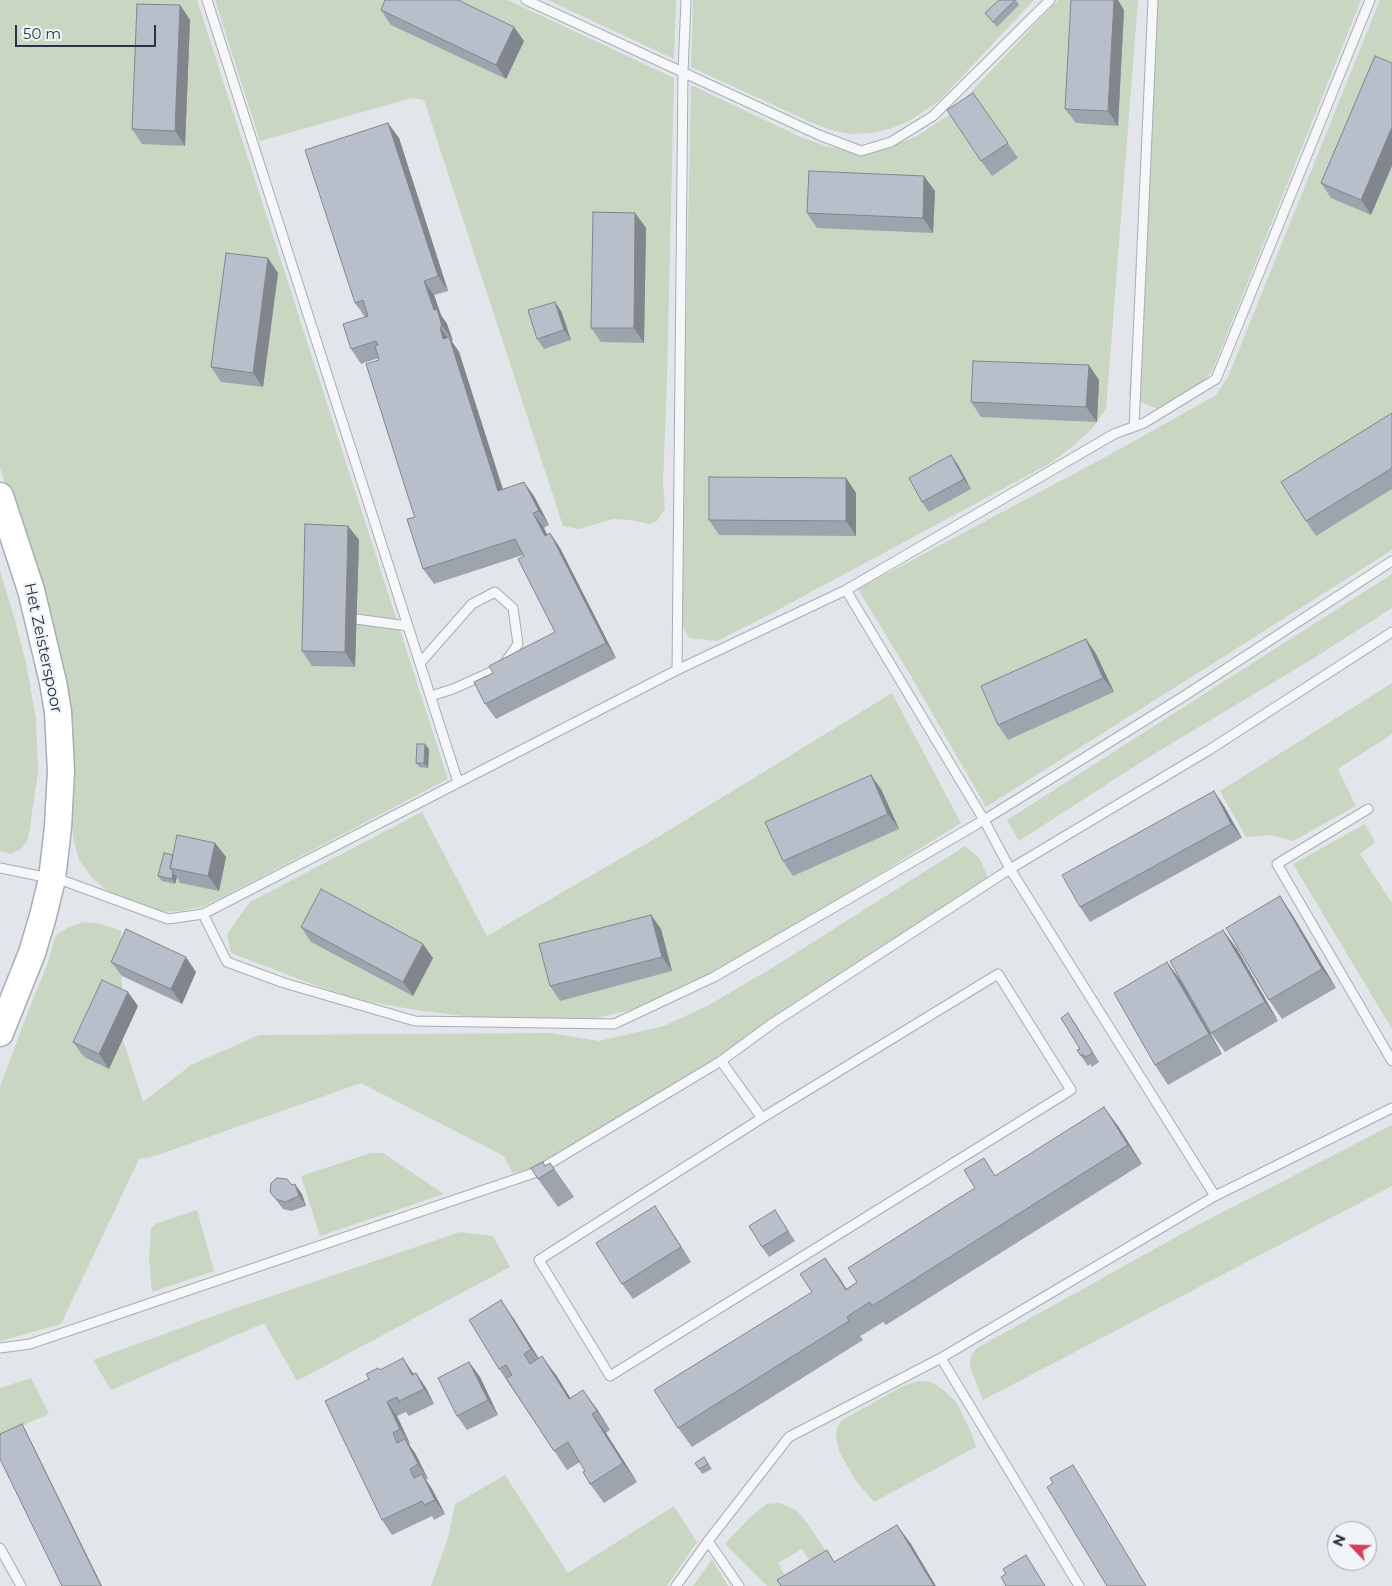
<!DOCTYPE html>
<html>
<head>
<meta charset="utf-8">
<style>
  body { margin:0 }
  #map { position:relative; width:1392px; height:1586px; overflow:hidden; background:#e2e6eb; font-family:Montserrat,sans-serif }
  canvas { display:block }
  .north { position:absolute; left:1327px; top:1521px; width:50px; height:50px; box-sizing:border-box; background:#f2f5f8; border:1px solid #a1a8b0; border-radius:50%; rotate:294deg; font-size:14px; font-weight:700; line-height:20px; text-align:center; color:#283445 }
  .north::after { content:''; display:block; margin:auto; width:18px; height:22px; background:#da3d5b; clip-path:polygon(50% 0,100% 100%,50% 72%,0 100%) }
  .scale { position:absolute; left:15px; top:25px; width:141px; height:22px; box-sizing:border-box; border:2px solid #283445; border-top:0; padding-left:6px; font-size:15px; line-height:18px; white-space:nowrap; color:#283445; -webkit-text-stroke:4px #f2f5f8; paint-order:stroke }
</style>
</head>
<body>
<div id="map">
<canvas width="1392" height="1586"></canvas>
<div class="north">N</div>
<div class="scale">50 m</div>
</div>
<script>
const c = document.querySelector('canvas').getContext('2d');
c.lineJoin = 'round';
function paint(path, color) { c.fillStyle = color; c.fill(path, 'evenodd'); }
const shape = rows => new Path2D(rows.map(r => 'M' + r).join(''));
function strokePath(path, color, width, dash) { c.strokeStyle = color; c.lineWidth = width; c.lineCap = dash ? 'butt' : 'round'; c.setLineDash(dash || []); c.stroke(path); }
function drawText(font, color, halo, rows, align = 'center') {
  c.font = font + ' Montserrat,sans-serif'; c.lineWidth = 5; c.setLineDash([]); c.textBaseline = 'middle'; c.strokeStyle = halo; c.fillStyle = color; for (const [text, x, y, turn = 0] of rows) {
    c.save(); c.translate(x, y); c.rotate((+turn || 0) * Math.PI / 180); c.textAlign = isNaN(turn) ? turn : align; if (halo) c.strokeText(text, 0, 0); c.fillText(text, 0, 0); c.restore();
  }
}
const green = shape([
  [0,0,197,0,448,779,240,888,204,906,182,911,152,912,110,893,93,879,79,860,74,842,71,818,74,765,70,717,50,626,0,468],
  [215,0,508,0,674,78,667,379,663,484,665,509,657,521,650,524,631,520,613,519,579,529,563,526,424,100,412,98,260,141],
  [548,0,676,0,674,59],
  [693,0,1034,0,939,101,909,121,890,129,870,133,850,134,831,130,810,122,691,67],
  [1058,0,1138,0,1106,409,1092,429,1072,447,1049,464,761,619,717,641,689,638,680,620,691,85,803,138,826,146,849,151,872,150,895,145,917,136,950,114],
  [1155,0,1361,0,1213,369,1202,384,1157,409,1129,396],
  [1380,0,1392,0,1392,550,986,807,912,678,858,589,1111,454,1216,395,1228,377],
  [0,571,13,613,26,663,36,719,38,772,28,840,21,849,11,854,0,851],
  [1392,574,1392,608,1314,658,1149,757,1019,841,1007,820],
  [1392,683,1392,734,1338,769,1356,806,1293,841,1271,835,1246,837,1220,791],
  [892,693,961,823,757,950,700,980,644,1007,596,1018,549,1022,506,1021,422,1011,365,1001,317,986,231,953,227,934,250,902,422,812,487,936,661,835],
  [1365,824,1375,842,1360,854,1392,903,1392,1029,1293,864],
  [965,846,979,858,990,882,564,1155,532,1169,512,1173,504,1156,361,1083,152,1157,139,1159,61,1324,0,1341,0,1087,27,1014,47,965,56,935,69,927,84,922,102,924,121,931,123,1040,143,1102,191,1065,259,1035,551,1033,599,1041,664,1026,709,1005,772,968],
  [1392,1125,1392,1186,983,1400,970,1367,971,1356,977,1348,1194,1227],
  [371,1153,383,1153,444,1194,320,1236,301,1176],
  [197,1210,214,1271,152,1292,149,1260,151,1229,155,1224],
  [460,1232,493,1236,510,1267,297,1381,264,1323,111,1390,93,1360,222,1313],
  [31,1378,49,1414,0,1435,0,1388],
  [920,1381,931,1382,944,1390,956,1402,972,1434,976,1447,874,1502,856,1481,840,1453,836,1438,837,1428,842,1420,905,1385],
  [505,1475,568,1573,674,1506,697,1542,667,1586,431,1586,448,1538,455,1504],
  [780,1503,796,1510,808,1524,833,1562,825,1586,802,1549,778,1563,791,1586,767,1586,725,1544,751,1516,767,1504],
  [712,1559,728,1586,693,1586,710,1562]
]);
const lane = shape([
  [207,0,458,782],
  [526,0,819,135,861,151,891,142,933,116,1050,0],
  [1134,427,1153,0],
  [846,590,984,820,1010,869,1215,1196],
  [356,619,408,626],
  [420,663,472,604,495,592,513,608,518,644,502,667,453,689,431,696],
  [677,670,683,72,686,0],
  [1368,809,1277,864,1392,1061],
  [0,868,64,881,168,919,203,914,677,670,846,590,1114,434,1144,423,1216,379,1370,0],
  [203,914,227,962,284,983,415,1021,614,1024,714,977,984,820,1181,698,1392,561],
  [998,974,1071,1090,610,1376,539,1260,762,1118,998,974],
  [721,1061,762,1118],
  [0,1348,30,1344,534,1173,721,1061,773,1023,1010,869,1209,750,1392,632],
  [941,1358,1079,1586],
  [708,1541,739,1586],
  [0,1548,21,1586],
  [676,1586,708,1541,789,1437,941,1358,1215,1196,1392,1108]
]);
const secondary = shape([
  [0,496,31,590,53,682,58,712,61,771,58,827,52,879,43,916,32,953,0,1033]
]);
const wall = shape([
  [1016,0,1019,5,997,27,985,13],
  [180,5,190,20,185,146,142,144,132,129],
  [381,10,524,41,506,79,391,25],
  [1124,10,1118,126,1076,123,1065,109],
  [1375,56,1371,215,1331,198,1321,183],
  [973,93,1018,158,992,176,981,161],
  [399,138,448,291,434,295,441,315,447,324,453,341,451,341,459,352,503,489,534,496,549,525,544,528,547,535,550,533,560,548,616,658,496,719,485,704,493,673,555,632,523,555,434,584,423,569,415,517,379,358,361,364,351,349,365,317,355,303],
  [935,191,933,233,817,228,807,213],
  [635,213,646,228,644,343,601,342,591,328],
  [278,273,263,387,221,382,211,367],
  [561,311,571,340,544,349,537,339],
  [1099,380,1097,422,981,417,971,402],
  [1392,413,1392,489,1316,536,1306,521],
  [951,455,958,465,971,489,929,512,922,502],
  [846,478,856,493,856,536,719,535,709,520],
  [348,526,359,540,355,667,312,666,302,651],
  [1086,639,1096,654,1114,692,1008,740,998,725],
  [429,749,428,768,419,767,416,763],
  [881,789,899,829,793,876,783,861],
  [1224,806,1242,838,1090,922,1080,907],
  [215,843,226,857,219,891,180,883,177,877,175,884,162,881,158,876,173,855],
  [1280,896,1293,916,1336,988,1282,1019,1269,1000],
  [651,915,661,929,672,971,560,1001,550,986],
  [301,927,433,958,413,996,311,942],
  [1223,930,1237,949,1278,1021,1225,1052,1211,1033],
  [111,962,196,972,182,1004,122,976],
  [1167,962,1181,981,1222,1054,1168,1085,1155,1065],
  [138,1006,109,1069,84,1057,73,1042],
  [1068,1013,1099,1062,1092,1067,1090,1064,1088,1066,1081,1056,1080,1049],
  [1118,1126,1142,1164,886,1325,883,1322,864,1334,860,1336,863,1340,692,1447,678,1428,812,1292,825,1258,846,1289,857,1282,996,1175],
  [550,1163,574,1197,558,1207,538,1179,545,1166],
  [292,1185,302,1194,306,1206,291,1211,283,1209,270,1192],
  [775,1210,795,1241,769,1257,762,1247],
  [665,1221,691,1262,633,1299,622,1284],
  [514,1319,538,1358,556,1375,570,1398,597,1409,610,1430,606,1433,637,1482,604,1503,590,1484,585,1471,580,1462,567,1470,499,1369],
  [469,1362,480,1377,498,1415,467,1430,457,1416],
  [380,1370,414,1374,416,1373,426,1388,434,1404,409,1416,406,1412,397,1416,410,1444,409,1445,415,1453,428,1479,426,1480,432,1489,445,1514,434,1520,432,1516,392,1535,382,1520],
  [704,1457,712,1469,702,1474,695,1463]
]);
const shadedWall = shape([
  [1114,0,1118,0,1124,10,1118,126,1108,111],
  [180,5,190,20,185,146,175,131],
  [514,27,524,41,506,79,496,65],
  [388,123,399,138,448,291,438,276],
  [1392,127,1392,166,1371,215,1361,200],
  [924,176,935,191,933,233,923,218],
  [635,213,646,228,644,343,634,328],
  [268,258,278,273,263,387,253,373],
  [424,281,434,295,441,315,447,324,453,341,442,326,434,310],
  [555,302,561,311,571,340,564,330],
  [440,327,450,341,443,339],
  [449,337,459,352,508,506,498,491],
  [1089,365,1099,380,1097,422,1086,407],
  [951,455,958,465,971,489,964,479],
  [846,478,856,493,856,536,846,521],
  [524,482,534,496,549,525,539,511],
  [533,513,544,528,555,551,545,536],
  [348,526,359,540,355,667,345,652],
  [550,533,560,548,616,658,606,643],
  [1086,639,1096,654,1114,692,1103,678],
  [425,744,429,749,428,768,424,763],
  [871,775,881,789,899,829,888,814],
  [1214,791,1224,806,1242,838,1231,824],
  [215,843,226,857,219,891,208,876],
  [173,873,177,877,175,884,172,879],
  [1280,896,1293,916,1336,988,1322,969],
  [651,915,661,929,672,971,662,957],
  [1223,930,1237,949,1278,1021,1265,1002],
  [423,944,433,958,413,996,403,982],
  [186,957,196,972,182,1004,171,989],
  [1167,962,1181,981,1222,1054,1209,1034],
  [128,992,138,1006,109,1069,99,1054],
  [1068,1013,1075,1023,1099,1062,1093,1053],
  [1104,1107,1118,1126,1142,1164,1128,1145],
  [550,1163,570,1191,574,1197,554,1169],
  [295,1184,302,1194,306,1206,299,1196],
  [655,1206,665,1221,691,1262,681,1247],
  [825,1258,839,1277,859,1309,846,1290],
  [501,1300,514,1319,545,1368,531,1349],
  [542,1356,556,1375,583,1418,569,1399],
  [403,1358,413,1373,422,1389,412,1375],
  [469,1362,480,1377,498,1415,488,1400],
  [416,1373,426,1388,434,1404,424,1389],
  [583,1390,597,1409,610,1430,597,1411],
  [387,1402,397,1416,410,1444,400,1429],
  [592,1414,606,1433,637,1482,623,1463],
  [22,1424,25,1429,102,1586,101,1586],
  [405,1439,415,1453,428,1479,418,1464],
  [422,1474,432,1489,445,1514,435,1500],
  [897,1525,911,1544,936,1586,934,1586]
]);
const building = shape([
  [385,0,458,0,514,27,496,65,381,10,385,0],
  [999,0,1015,0,993,22,985,13,999,0],
  [1071,0,1114,0,1108,111,1065,109,1071,0],
  [137,4,180,5,175,131,132,129,137,4],
  [1375,56,1392,63,1392,127,1361,200,1321,183,1375,56],
  [973,93,1008,143,981,161,947,110,973,93],
  [388,123,438,276,424,281,434,310,437,309,442,326,440,327,443,339,449,337,498,491,524,482,539,511,533,513,545,536,550,533,606,643,485,704,474,682,493,673,489,666,555,632,518,559,524,556,515,539,423,569,407,519,415,517,414,515,366,364,379,360,375,346,378,345,376,341,351,349,343,324,368,316,363,300,355,303,305,150,388,123],
  [809,171,924,176,923,218,807,213,809,171],
  [593,212,635,213,634,328,591,328,593,212],
  [226,253,268,258,253,373,211,367,226,253],
  [555,302,564,330,537,339,528,310,555,302],
  [973,361,1089,365,1086,407,971,402,973,361],
  [1392,413,1392,468,1306,521,1281,482,1392,413],
  [951,455,964,479,922,502,909,478,951,455],
  [709,477,846,478,846,521,709,520,709,477],
  [305,524,348,526,345,652,302,651,305,524],
  [1086,639,1103,678,998,725,981,686,1086,639],
  [417,744,425,744,424,763,416,763,417,744],
  [871,775,888,814,783,861,765,822,871,775],
  [1214,791,1231,824,1080,907,1062,875,1214,791],
  [177,835,215,843,208,876,170,868,177,835],
  [164,853,173,855,170,868,173,872,172,879,158,876,164,853],
  [321,889,423,944,403,982,301,927,321,889],
  [1280,896,1322,969,1269,1000,1226,928,1280,896],
  [651,915,662,957,550,986,539,944,651,915],
  [126,929,186,957,171,989,111,962,126,929],
  [1223,930,1265,1002,1211,1033,1170,961,1223,930],
  [1167,962,1209,1034,1155,1065,1114,993,1167,962],
  [102,980,128,992,99,1054,73,1042,102,980],
  [1068,1013,1093,1053,1085,1057,1083,1054,1081,1056,1077,1050,1080,1049,1061,1018,1068,1013],
  [1104,1107,1128,1145,872,1306,870,1302,851,1314,847,1317,849,1321,678,1428,654,1390,812,1292,800,1274,825,1258,846,1290,857,1282,848,1268,975,1188,964,1170,984,1158,995,1176,1104,1107],
  [543,1162,545,1166,550,1163,554,1169,538,1179,531,1168,543,1162],
  [277,1178,287,1179,292,1185,295,1184,299,1196,285,1202,276,1199,270,1192,271,1183,277,1178],
  [655,1206,681,1247,622,1284,596,1243,655,1206],
  [775,1210,788,1231,762,1247,749,1226,775,1210],
  [501,1300,531,1349,524,1354,530,1364,542,1356,569,1399,583,1390,597,1411,592,1414,623,1463,590,1484,583,1472,585,1471,568,1442,554,1451,506,1378,512,1375,506,1365,499,1369,469,1320,501,1300],
  [403,1358,412,1375,416,1373,424,1389,399,1401,397,1397,387,1402,400,1429,393,1433,397,1443,405,1439,418,1464,410,1469,414,1478,422,1474,435,1500,424,1505,422,1501,382,1520,325,1401,369,1379,366,1374,378,1368,380,1370,403,1358],
  [469,1362,488,1400,457,1416,438,1378,469,1362],
  [22,1424,101,1586,62,1586,0,1459,0,1434,22,1424],
  [704,1457,708,1464,699,1469,695,1463,704,1457],
  [1073,1465,1146,1586,1107,1586,1047,1487,1053,1483,1050,1478,1073,1465],
  [897,1525,934,1586,781,1586,777,1580,827,1550,834,1562,897,1525],
  [1026,1555,1045,1586,1006,1586,1001,1577,1006,1574,1003,1569,1026,1555]
]);
const streetNames = [
  ["Het Zeisterspoor",43,648,78]
];
paint(green, '#c8d6c2');
strokePath(lane, '#a6adb6', 11);
strokePath(secondary, '#a6adb6', 29);
strokePath(lane, '#f5f7f9', 9);
strokePath(secondary, '#fff', 26);
paint(wall, '#9ea4ae');
paint(shadedWall, '#81868d');
paint(building, '#b8bfca');
strokePath(building, '#81868d', 1);
drawText('16px', '#283445', '#f2f5f8', streetNames);
</script>
</body>
</html>
